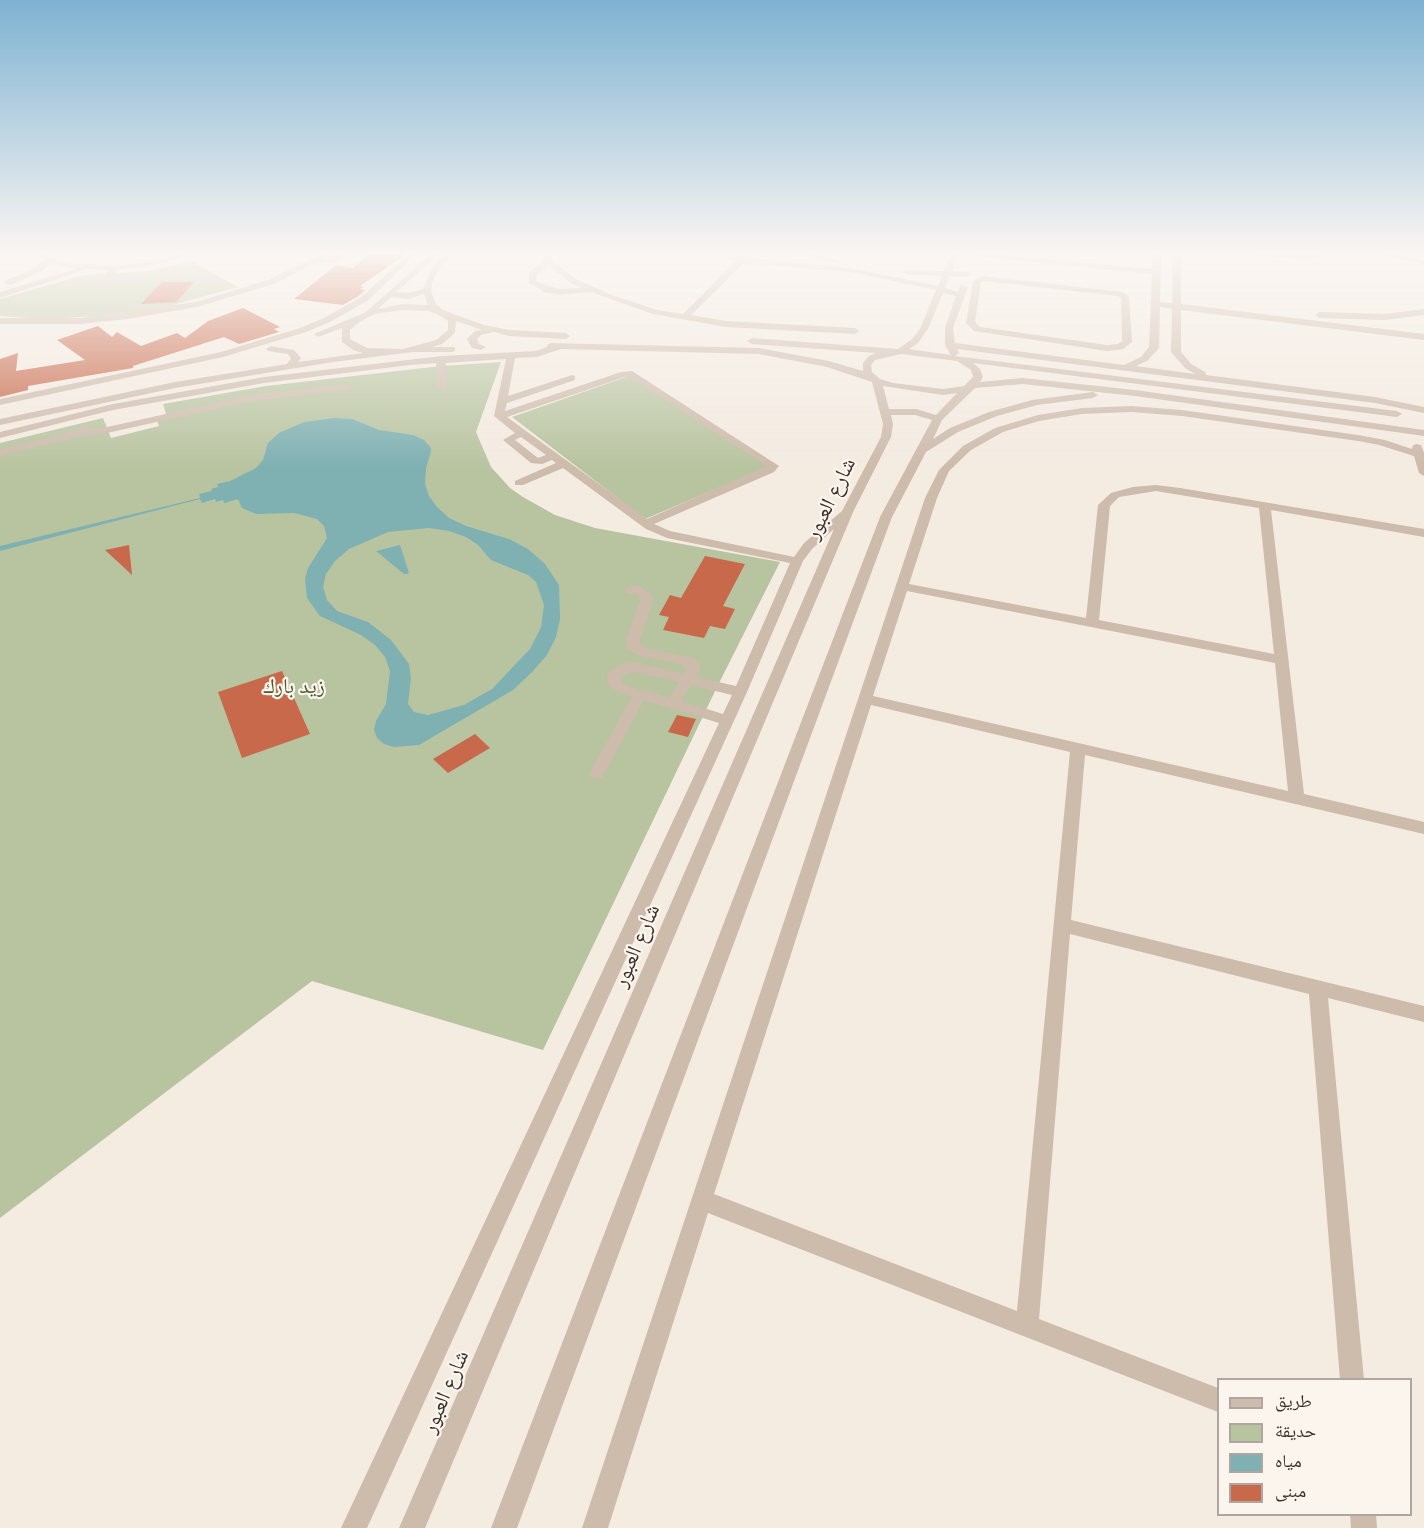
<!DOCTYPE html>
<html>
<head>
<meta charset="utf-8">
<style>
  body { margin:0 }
  #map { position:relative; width:1424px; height:1528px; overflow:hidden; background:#f4ebe1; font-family:"Fira Sans","Noto Naskh Arabic",sans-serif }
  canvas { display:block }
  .legend { position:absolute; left:1217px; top:1378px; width:195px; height:138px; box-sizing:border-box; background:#fbf5ee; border:2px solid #aea6a0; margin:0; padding:8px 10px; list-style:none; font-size:18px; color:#3b302b }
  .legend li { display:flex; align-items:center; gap:12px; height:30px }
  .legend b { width:30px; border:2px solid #aea6a0 }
</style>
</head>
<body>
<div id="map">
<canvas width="1424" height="1528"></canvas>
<ul class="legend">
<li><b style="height:8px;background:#cdbbac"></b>طريق</li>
<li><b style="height:16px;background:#b8c4a0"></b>حديقة</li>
<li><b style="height:16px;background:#7fb0b2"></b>مياه</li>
<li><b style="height:16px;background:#c8694b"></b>مبنى</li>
</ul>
</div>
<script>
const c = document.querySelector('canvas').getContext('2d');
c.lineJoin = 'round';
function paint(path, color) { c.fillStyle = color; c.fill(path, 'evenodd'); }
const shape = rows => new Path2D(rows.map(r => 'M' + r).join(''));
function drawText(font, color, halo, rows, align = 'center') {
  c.font = font + ' "Fira Sans","Noto Naskh Arabic",sans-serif'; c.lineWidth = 4.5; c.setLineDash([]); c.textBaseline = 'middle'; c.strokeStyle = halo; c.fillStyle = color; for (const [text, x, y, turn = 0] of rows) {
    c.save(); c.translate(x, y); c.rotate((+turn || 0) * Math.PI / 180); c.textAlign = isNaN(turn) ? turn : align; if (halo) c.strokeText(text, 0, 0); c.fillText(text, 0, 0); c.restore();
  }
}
const green = shape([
  [191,261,238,287,161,308,101,316,43,319,0,316,0,299,84,275,148,271],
  [501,362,476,432,491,467,510,488,523,497,555,515,595,528,780,562,717,687,543,1050,312,981,0,1218,0,443,103,418,111,438,159,426,157,420,167,418,163,404,266,386,441,366],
  [629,376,770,466,645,519,512,417]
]);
const water = shape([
  [334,418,352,419,379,430,413,435,424,440,431,448,431,452,426,468,425,484,429,496,437,507,449,518,466,526,509,539,528,549,545,564,559,585,560,619,556,637,547,655,532,672,513,690,419,745,394,747,384,744,377,738,374,730,376,721,386,704,390,671,385,657,375,645,361,635,320,616,307,598,305,579,308,568,327,538,324,526,317,519,294,513,256,514,242,508,238,499,224,503,223,500,216,502,215,499,202,503,200,499,0,551,0,546,200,498,199,494,212,491,211,489,218,487,217,484,230,481,256,468,263,460,268,443,279,433,304,422],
  [429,528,449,531,466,537,478,545,491,560,528,575,536,582,544,605,541,627,530,649,492,689,464,705,428,715,414,712,408,704,411,678,409,664,391,640,368,622,337,611,327,600,323,587,326,574,335,561,349,549,388,532],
  [400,545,409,573,407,574,404,574,376,551]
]);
const building = shape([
  [379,254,406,254,360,286,364,287,360,289,365,290,360,295,343,305,294,299,336,265,353,268,368,255],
  [162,282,194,282,176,302,141,304],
  [243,308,280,327,274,329,279,332,239,344,224,337,133,366,133,368,28,386,28,390,0,397,0,359,18,353,16,371,85,360,57,340,98,326,112,337,117,332,141,346,177,333,185,338,208,321],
  [129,545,132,575,105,550],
  [705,556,745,564,723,606,735,609,725,629,710,626,704,638,663,630,669,617,659,615,670,595,681,598],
  [282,671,310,734,242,758,218,692],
  [677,715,696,719,688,737,668,732],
  [475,734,490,748,448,773,433,759]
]);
const minor = shape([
  [37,254,46,254,52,258,73,264,111,266,150,262,183,254,195,254,150,266,115,270,112,286,108,288,104,286,107,270,87,269,0,298,0,292,76,269,51,263,42,271,11,285,5,285,5,281,36,267,44,260,37,254],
  [321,254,330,254,324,258,331,258,337,254,346,254,336,262,315,263,274,284,197,307,127,319,80,324,0,324,0,318,80,318,196,302,268,280,321,254],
  [409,254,417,254,367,301,330,322,306,332,223,357,0,405,0,399,221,352,300,328,324,318,361,297,409,254],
  [431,254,439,254,396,292,408,293,423,289,433,265,445,254,453,254,439,268,432,283,431,291,436,304,443,310,484,325,509,330,566,333,570,336,566,339,509,336,494,332,481,335,477,339,479,344,486,347,481,350,472,348,467,339,475,331,482,330,456,321,455,333,442,344,432,347,455,347,455,351,452,352,413,352,333,362,175,388,0,425,0,419,175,382,287,364,291,358,288,354,268,351,266,349,271,346,294,350,301,358,298,362,363,353,353,350,342,342,342,328,318,337,314,334,366,312,431,254],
  [424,294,428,305,402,304,378,309,391,297,408,299,424,294],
  [402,310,428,311,437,314,448,321,448,330,436,340,403,349,367,348,350,339,350,330,361,321,375,314,402,310],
  [540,254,548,254,557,265,578,280,612,295,657,310,683,314,736,261,711,254,851,268,938,286,942,276,906,274,902,272,906,270,944,271,951,254,959,254,952,271,968,272,972,274,968,276,950,276,945,288,958,292,961,285,968,287,953,328,955,343,1124,365,1141,357,1149,347,1152,274,975,256,971,254,995,254,1152,269,1153,254,1161,254,1160,302,1172,303,1173,254,1181,254,1181,304,1424,334,1424,340,1181,310,1181,352,1191,364,1205,372,1206,375,1375,397,1424,407,1424,413,1375,403,957,349,959,353,955,356,1397,411,1402,414,1397,417,973,363,980,369,983,377,980,382,1023,378,1135,390,1424,430,1424,436,1135,396,1023,384,975,388,942,420,933,439,950,428,989,412,1032,400,1093,392,1098,395,1093,398,1037,405,997,416,958,432,926,452,892,517,517,1528,491,1528,880,517,932,420,915,415,891,415,893,424,891,437,854,510,425,1528,399,1528,834,529,812,549,803,561,747,692,367,1528,341,1528,719,723,644,700,602,778,592,778,589,774,632,696,618,692,609,686,606,675,608,672,617,666,634,662,684,674,686,670,684,665,641,656,628,650,626,639,641,598,637,594,626,593,624,590,630,586,640,586,654,597,640,639,640,645,645,648,693,658,700,664,700,670,696,677,736,686,790,563,667,538,646,529,563,468,523,485,515,485,515,481,556,463,552,460,542,464,531,463,503,440,515,433,494,416,506,359,446,363,447,387,442,390,437,387,436,363,410,365,264,383,113,410,0,438,0,432,113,404,264,377,441,356,536,351,547,347,548,344,551,343,759,348,829,361,863,371,863,363,869,356,876,353,752,344,747,341,752,338,898,349,912,339,920,329,936,290,851,272,744,263,691,315,726,321,855,328,859,331,855,334,726,327,653,314,591,292,559,295,545,292,529,283,529,272,545,260,540,254],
  [549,265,572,284,582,288,559,289,537,282,536,275,549,265],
  [943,293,956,296,945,328,945,345,951,355,909,349,918,343,928,329,943,293],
  [1160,307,1172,309,1171,352,1185,368,1195,374,1136,366,1147,361,1159,348,1160,307],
  [561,349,759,354,827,367,872,382,883,424,881,437,842,511,804,543,794,557,670,531,654,524,774,472,779,466,632,371,621,372,505,411,507,403,575,380,575,376,572,375,508,396,515,358,537,357,561,349],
  [901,354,957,361,971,370,973,377,964,386,943,389,893,383,880,379,872,372,871,365,875,360,901,354],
  [625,377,630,377,767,466,647,519,507,417,625,377],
  [883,386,943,395,957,393,936,415,916,409,889,409,883,386],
  [521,437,546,455,538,458,515,440,521,437],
  [634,672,679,682,669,698,628,686,621,681,620,677,634,672],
  [691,685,732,695,723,714,681,701,691,685],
  [805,254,817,254,839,261,835,263,805,254],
  [1249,254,1309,255,1333,254,1309,259,1253,256,1249,254],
  [1377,254,1392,254,1424,260,1424,264,1377,254],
  [983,276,1123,292,1129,297,1132,342,1123,349,1107,351,974,331,966,323,973,281,983,276],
  [984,281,1118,296,1121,298,1122,341,1118,344,1107,345,980,327,975,322,981,282,984,281],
  [1424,309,1424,315,1385,320,1319,318,1315,315,1319,312,1385,314,1424,309],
  [347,384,352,387,350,389,247,402,107,433,80,436,0,456,0,450,76,431,86,426,91,429,107,427,247,396,347,384],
  [1131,406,1182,410,1358,435,1385,440,1412,449,1413,445,1417,444,1421,445,1424,453,1424,476,1419,473,1414,456,1379,445,1358,441,1182,416,1131,412,1082,414,1039,421,1003,432,971,450,949,471,937,498,909,584,1086,618,1098,505,1111,493,1133,487,1156,485,1180,488,1424,529,1424,537,1271,510,1304,794,1424,822,1424,834,1085,755,1071,920,1424,1006,1424,1022,1328,998,1364,1380,1340,1380,1309,994,1070,934,1039,1319,1218,1388,1218,1412,708,1213,608,1528,582,1528,925,498,939,470,963,446,995,428,1038,415,1082,408,1131,406],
  [1156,491,1259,508,1274,654,1099,620,1110,506,1119,497,1156,491],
  [907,591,1275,663,1288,791,873,696,907,591],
  [871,705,1070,752,1017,1311,714,1194,871,705],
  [1350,1514,1376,1514,1377,1528,1351,1528,1350,1514]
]);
const streetNames = [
  ["شارع العبور",831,499,-64],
  ["شارع العبور",637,946,-67],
  ["شارع العبور",446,1392,-67]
];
const parkNames = [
  ["زيد بارك",294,687]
];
paint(green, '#b8c4a0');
paint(water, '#7fb0b2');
paint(building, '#c8694b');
paint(minor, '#cdbbac');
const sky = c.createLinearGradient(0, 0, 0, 468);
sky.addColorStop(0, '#7eb2d2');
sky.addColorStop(0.54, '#faf6f2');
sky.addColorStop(1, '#faf6f200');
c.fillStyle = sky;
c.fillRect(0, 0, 1424, 468);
drawText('21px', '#3b302b', '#fbf5ee', streetNames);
drawText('21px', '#4a5a2e', '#fbf5ee', parkNames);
</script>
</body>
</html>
